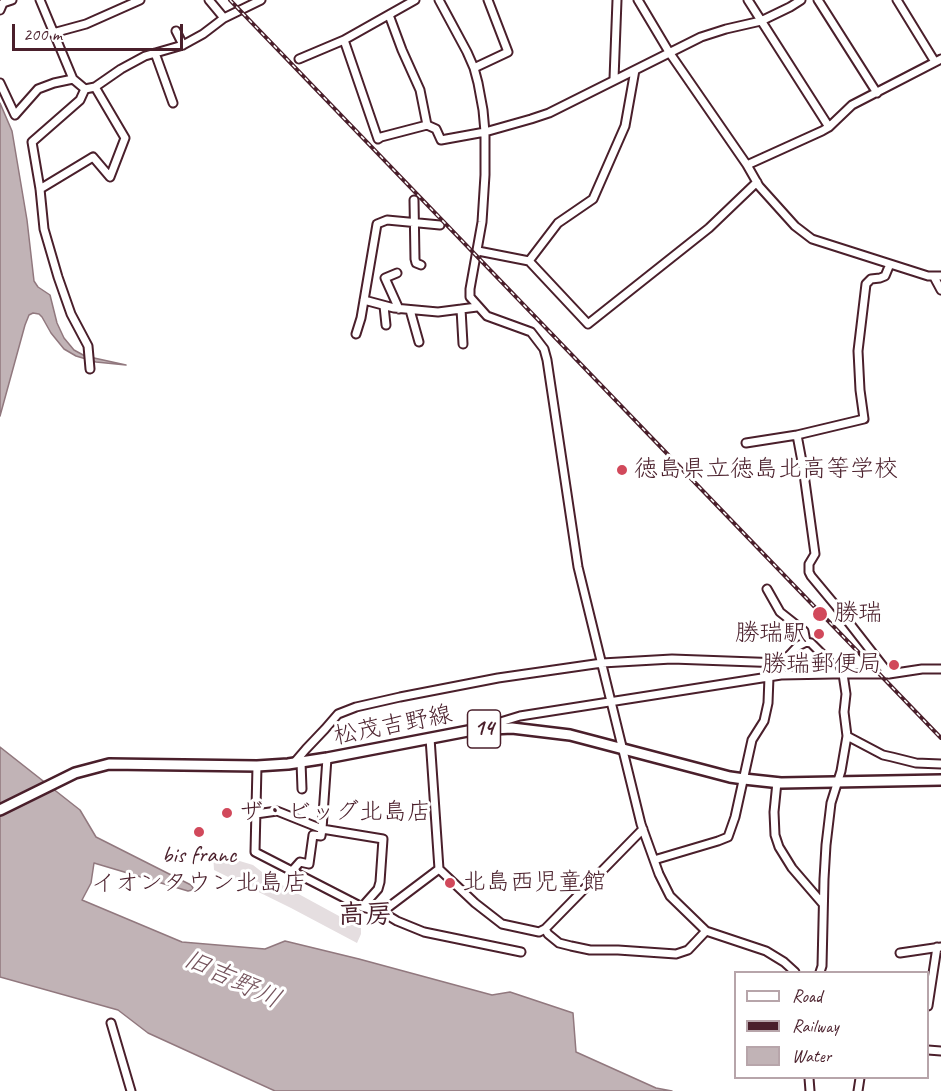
<!DOCTYPE html>
<html>
<head>
<meta charset="utf-8">
<style>
  body { margin:0 }
  #map { position:relative; width:941px; height:1091px; overflow:hidden; background:#fff; font-family:Caveat,sans-serif }
  canvas { display:block }
  .legend { position:absolute; left:734px; top:971px; width:195px; height:108px; box-sizing:border-box; background:#fff; border:2px solid #b7a5aa; margin:0; padding:8px 10px; list-style:none; font-size:18px; color:#4a1f2b }
  .legend li { display:flex; align-items:center; gap:12px; height:30px }
  .legend b { width:30px; border:2px solid #b7a5aa }
  .scale { position:absolute; left:12px; top:24px; width:171px; height:27px; box-sizing:border-box; border:3px solid #4a1f2b; border-top:0; padding-left:8px; font-size:18px; line-height:21px; white-space:nowrap; color:#4a1f2b; -webkit-text-stroke:4px #fff; paint-order:stroke }
</style>
</head>
<body>
<div id="map">
<canvas width="941" height="1091"></canvas>
<ul class="legend">
<li><b style="height:8px;background:#fff"></b>Road</li>
<li><b style="height:8px;background:#4a1f2b"></b>Railway</li>
<li><b style="height:16px;background:#c1b3b6"></b>Water</li>
</ul>
<div class="scale">200 m</div>
</div>
<script>
const c = document.querySelector('canvas').getContext('2d');
c.lineJoin = 'round';
function paint(path, color) { c.fillStyle = color; c.fill(path, 'evenodd'); }
const shape = rows => new Path2D(rows.map(r => 'M' + r).join(''));
function strokePath(path, color, width, dash) { c.strokeStyle = color; c.lineWidth = width; c.lineCap = dash ? 'butt' : 'round'; c.setLineDash(dash || []); c.stroke(path); }
function drawText(font, color, halo, rows, align = 'center') {
  c.font = font + ' Caveat,"Klee One",sans-serif'; c.lineWidth = 6; c.setLineDash([]); c.textBaseline = 'middle'; c.strokeStyle = halo; c.fillStyle = color; for (const [text, x, y, turn = 0] of rows) {
    c.save(); c.translate(x, y); c.rotate((+turn || 0) * Math.PI / 180); c.textAlign = isNaN(turn) ? turn : align; if (halo) c.strokeText(text, 0, 0); c.fillText(text, 0, 0); c.restore();
  }
}
const green = shape([
  [213,853,253,865,271,879,361,928,361,934,357,943,291,908,214,870]
]);
const water = shape([
  [0,103,12,131,27,220,34,281,38,287,50,295,57,323,64,338,74,350,85,356,126,365,96,362,76,356,64,349,51,333,42,317,39,314,33,313,29,315,25,325,0,416,0,103],
  [0,747,80,810,96,837,191,885,193,888,192,890,188,891,94,863,91,883,82,900,182,942,265,949,285,941,359,959,492,995,510,992,573,1013,576,1052,656,1088,672,1091,275,1091,148,1033,118,1010,0,977,0,747]
]);
const minor = shape([
  [40,0,73,79,85,89],
  [209,0,224,18],
  [415,0,344,40,378,139,381,137,427,125,436,129,441,140,485,132,531,119,549,113,701,37,726,29,761,21,790,7,801,0],
  [439,0,467,52,474,68,478,83,483,110,485,132,485,175,482,222,470,289,470,297,487,316,531,332,544,349,547,360,578,567,641,824,659,874,670,896,706,931,766,951,784,962,795,972],
  [638,0,669,52,747,165,759,186,795,226,812,239,928,276,941,276],
  [748,0,829,127],
  [818,0,877,93],
  [897,0,935,62],
  [0,10,3,3,12,0],
  [389,15,402,50,420,90,427,125],
  [176,31,183,45],
  [53,33,86,24,140,0],
  [155,53,173,103],
  [299,59,344,40],
  [474,68,508,52,488,0],
  [614,79,617,0],
  [0,83,15,115,38,89,54,83,73,79],
  [85,89,80,100,32,142,40,189,44,229,58,277,71,314,88,346,90,369],
  [85,89,95,87,121,69,145,56,183,45,203,34,224,18,261,0],
  [747,165,822,131,829,127,852,105,941,59],
  [40,189,93,157,110,177,125,138,95,87],
  [414,200,415,259,416,263,421,265],
  [478,251,529,261,588,324,709,228,757,182],
  [529,261,558,223,593,199,625,126,635,70],
  [397,273,385,278,399,309],
  [934,277,941,290],
  [364,300,394,308,438,312,477,307],
  [384,306,386,325],
  [461,309,463,344],
  [410,310,419,342],
  [356,334,361,318,377,224,387,220,440,225],
  [797,435,803,467,815,554,809,564,809,572,811,576,836,606,889,674],
  [746,443,797,435,864,419,860,390,858,351,866,284,871,279,880,278,885,276,890,264],
  [767,589,780,612,804,631,806,642,811,643,829,661,833,674],
  [781,675,782,663,798,646,806,642],
  [484,727,520,716,781,675,833,674,889,674,922,669,941,669],
  [847,736,883,755,892,757,916,763,941,764],
  [430,738,439,869,475,903,502,924,539,932,545,929,643,829],
  [327,758,322,829,383,839,380,882,378,889,362,907],
  [301,762,302,789],
  [294,763,306,749,325,729,338,714,356,707,400,697,498,678,602,663,672,659,782,663],
  [257,766,255,852,362,907,382,912,397,921,424,932,521,952],
  [777,782,774,812,775,835,779,847,792,868,823,904],
  [256,814,277,811,322,829,321,836,313,835,309,864,300,862,292,871],
  [654,860,718,841,728,837,735,817,752,740,764,721,768,703,769,677],
  [382,912,439,869],
  [545,929,548,934,559,943,571,946,590,950,618,950,676,954,688,950,706,931],
  [900,953,941,947],
  [820,972,822,966,824,879,826,845,831,803,841,771,847,736,844,712,846,694,843,674],
  [928,1006,937,947],
  [111,1023,131,1091],
  [928,1050,941,1051],
  [809,1078,810,1091],
  [858,1091,860,1078]
]);
const major = shape([
  [0,810,75,773,109,764,257,766,288,764,327,758,473,730,512,728,570,735,730,777,744,779,781,783,941,780]
]);
const rail = shape([
  [230,0,941,738]
]);
const markers = [
  [622,470,6,"#d1495b"],
  [820,614,8,"#d1495b"],
  [819,634,6,"#d1495b"],
  [894,665,6,"#d1495b"],
  [227,813,6,"#d1495b"],
  [199,832,6,"#d1495b"],
  [450,883,6,"#d1495b"]
];
const shields = [
  [484,729,33]
];
const shieldNames = [
  ["14",484,729]
];
const poiNames = [
  ["徳島県立徳島北高等学校",634,470],
  ["勝瑞",834,614],
  ["勝瑞駅",807,634,"right"],
  ["勝瑞郵便局",882,665,"right"],
  ["ザ・ビッグ北島店",239,813],
  ["bis franc",199,856,"center"],
  ["イオンタウン北島店",199,884,"center"],
  ["北島西児童館",462,883]
];
const streetNames = [
  ["松茂吉野線",393,726,-11]
];
const waterNames = [
  ["旧吉野川",232,980,25]
];
const quarterNames = [
  ["高房",365,916]
];
paint(green, '#e5dee0');
paint(water, '#c1b3b6');
strokePath(water, '#91787e', 1.5);
strokePath(minor, '#4a1f2b', 11);
strokePath(major, '#4a1f2b', 14);
strokePath(minor, '#fff', 7);
strokePath(major, '#fff', 9);
strokePath(rail, '#4a1f2b', 4);
strokePath(rail, '#fff', 1.5, [4.5]);
for (const [x, y, r, color] of markers) { const dot = new Path2D(); dot.arc(x, y, r, 0, 2 * Math.PI); c.fillStyle = color; c.fill(dot); strokePath(dot, '#fff', 2); }
for (const [x, y, w] of shields) { const box = new Path2D(); box.roundRect(x - w / 2, y - 19, w, 38, 4.5); c.fillStyle = '#fff'; c.fill(box); strokePath(box, '#4a1f2b', 1.5); }
drawText('bold 22px', '#4a1f2b', null, shieldNames);
drawText('24px', '#4a1f2b', '#fff', poiNames, 'left');
drawText('24px', '#4a1f2b', '#fff', streetNames);
drawText('italic 26px', '#74535c', '#fff', waterNames);
drawText('bold 27px', '#4a1f2b', '#fff', quarterNames);
</script>
</body>
</html>
